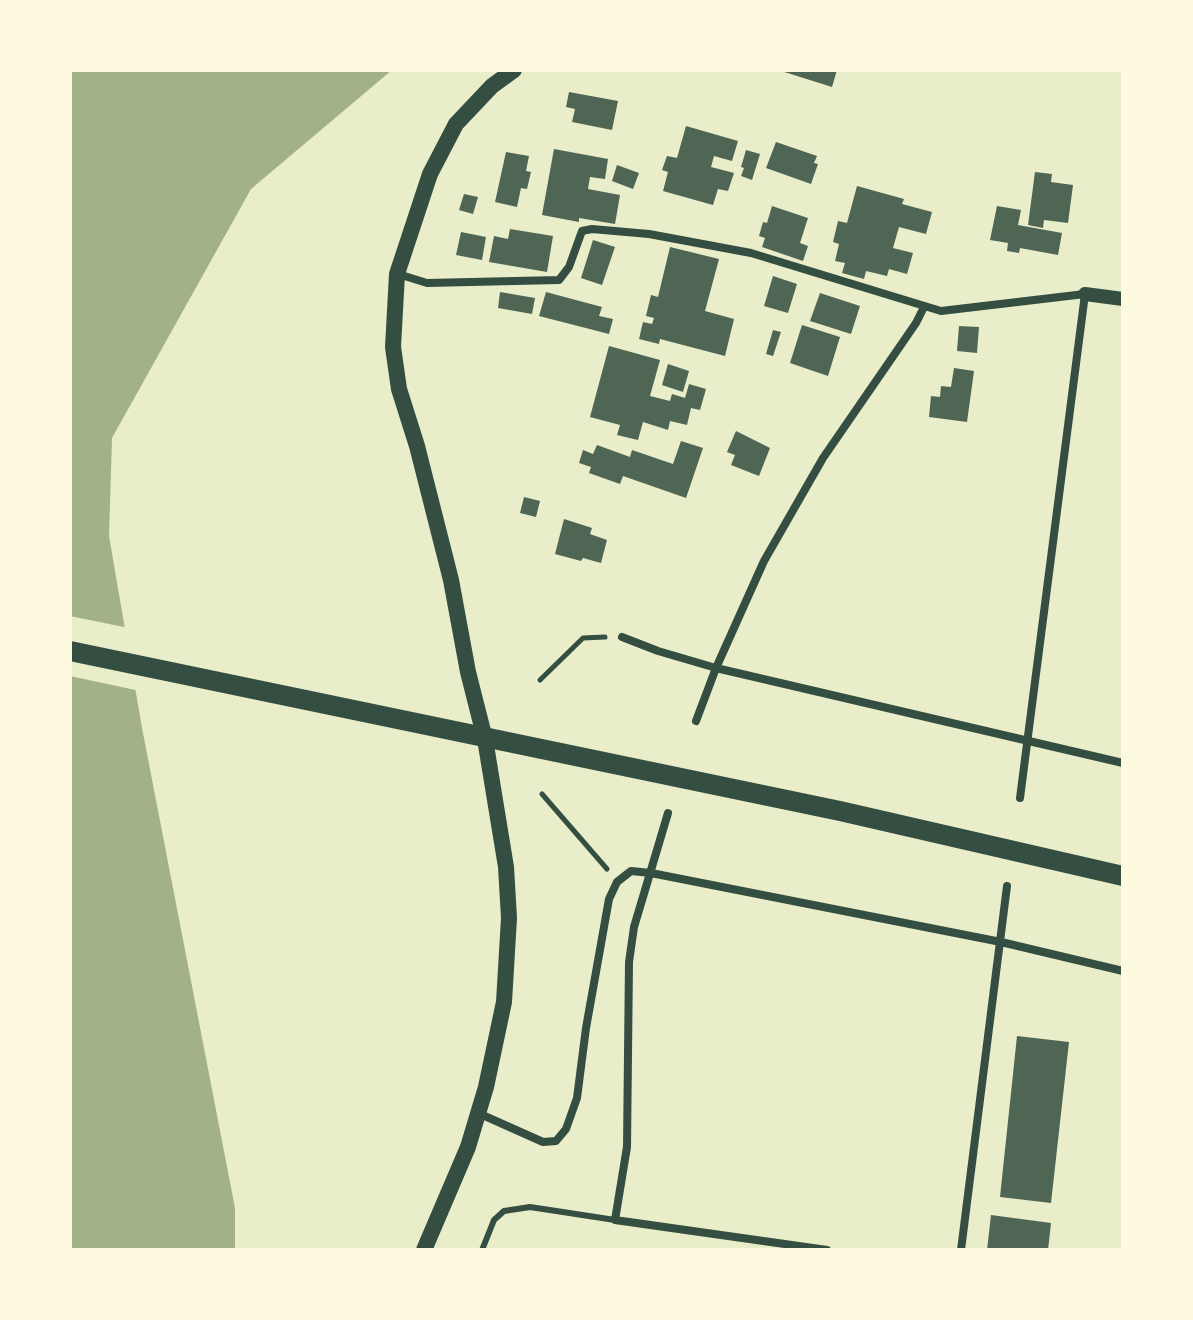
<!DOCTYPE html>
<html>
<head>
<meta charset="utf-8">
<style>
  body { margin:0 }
  #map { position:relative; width:1193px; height:1320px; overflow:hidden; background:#e9edc9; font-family:"Asap Condensed",sans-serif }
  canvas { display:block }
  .frame { position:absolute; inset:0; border:72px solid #fefae0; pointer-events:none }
</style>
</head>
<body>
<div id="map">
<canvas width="1193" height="1320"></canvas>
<div class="frame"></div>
</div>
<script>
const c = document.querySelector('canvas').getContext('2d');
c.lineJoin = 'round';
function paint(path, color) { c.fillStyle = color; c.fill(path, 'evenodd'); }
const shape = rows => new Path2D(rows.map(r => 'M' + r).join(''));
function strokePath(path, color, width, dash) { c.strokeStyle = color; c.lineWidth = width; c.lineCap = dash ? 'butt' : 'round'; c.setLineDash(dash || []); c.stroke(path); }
const water = shape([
  [70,70,392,70,251,189,112,438,109,536,142,728,235,1208,235,1250,70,1250]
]);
const pier = shape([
  [70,616,129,628,140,691,70,676]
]);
const building = shape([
  [778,70,837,70,832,87],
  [569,92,618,101,612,130,572,122,575,109,566,107],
  [686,126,738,141,732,161,714,156,711,167,734,173,728,191,718,189,713,205,663,191,668,172,662,170,667,156,677,158],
  [776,142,817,156,814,163,818,164,811,184,766,168],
  [554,149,608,159,605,179,590,177,588,189,620,195,615,224,579,218,579,222,542,215],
  [746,150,760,154,752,180,741,176,744,168,741,167],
  [506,152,529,156,526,171,531,172,527,189,521,188,517,207,495,202],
  [617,165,639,173,633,189,612,181],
  [1035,172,1052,174,1051,182,1073,185,1068,223,1044,220,1043,228,1028,225],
  [857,186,904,199,902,204,932,212,926,234,899,227,893,248,913,253,907,274,889,269,887,276,866,271,864,279,842,273,845,263,835,261,839,244,833,242,838,221,847,223],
  [464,194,478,197,473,214,459,210],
  [772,206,808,218,800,243,808,246,803,261,762,247,765,238,759,236,763,222,767,223],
  [997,206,1021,210,1018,225,1062,233,1058,255,1020,248,1019,253,1007,251,1008,243,990,240],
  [510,229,553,236,547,272,489,262,494,236,508,239],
  [461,232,486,237,482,260,456,255],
  [593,240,615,247,602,285,581,278],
  [670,247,719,259,705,311,734,319,725,356,660,339,659,344,639,339,643,322,652,324,654,318,646,316,651,295,658,297],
  [773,276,797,284,788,313,764,306],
  [500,292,535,298,532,314,498,308],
  [546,292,602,307,599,316,613,319,609,334,539,316],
  [820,293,860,306,851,334,810,321],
  [802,325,840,337,828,376,790,363],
  [959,326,979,327,977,353,957,351],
  [773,330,781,332,773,356,766,354],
  [609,346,660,360,650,396,670,401,672,394,685,398,689,384,706,389,700,410,691,408,687,425,670,421,668,430,643,422,638,440,617,435,620,425,590,417],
  [668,364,689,371,683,392,662,385],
  [954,368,974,371,967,422,929,417,931,396,940,397,941,386,951,387],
  [736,431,770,448,759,476,731,465,735,455,727,452],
  [681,441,703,448,686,498,623,476,620,484,589,473,591,467,579,463,583,450,593,454,597,445,630,457,632,450,673,464],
  [524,497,540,501,536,517,520,513],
  [564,519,592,528,590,534,607,540,601,563,583,558,581,561,555,554],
  [1017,1036,1069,1042,1051,1203,1000,1197],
  [991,1215,1051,1223,1048,1250,987,1250]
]);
const path = shape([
  [540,680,583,638,605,637],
  [542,794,607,869]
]);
const service = shape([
  [482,1250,494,1220,504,1211,530,1207,615,1220]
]);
const minor = shape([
  [398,274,427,283,559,280,569,267,582,231,592,229,649,234,751,253,941,311,1085,294,1020,798],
  [622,637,658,651,716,668,1123,763],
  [696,721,716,668,764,561,823,458,916,323,924,307],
  [668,813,634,927,629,962,627,1147,615,1220,827,1250],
  [478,1113,543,1142,556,1141,566,1129,577,1098,586,1028,609,899,617,882,631,871,651,873,1001,942,1123,971],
  [961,1250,1007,886]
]);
const tertiary = shape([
  [1085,294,1123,299]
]);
const secondary = shape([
  [424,1250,468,1147,486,1087,504,1002,509,918,506,867,485,739,468,672,451,580,417,446,399,389,393,347,397,274,430,174,456,124,492,86,514,70]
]);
const primary = shape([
  [70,651,840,811,1123,876]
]);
paint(water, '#a3b18a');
paint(pier, '#e9edc9');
paint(building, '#4f6655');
strokePath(path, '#344e41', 5);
strokePath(service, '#344e41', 6);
strokePath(minor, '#344e41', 8);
strokePath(tertiary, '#344e41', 14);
strokePath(secondary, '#344e41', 16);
strokePath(primary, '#344e41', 20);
</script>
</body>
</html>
